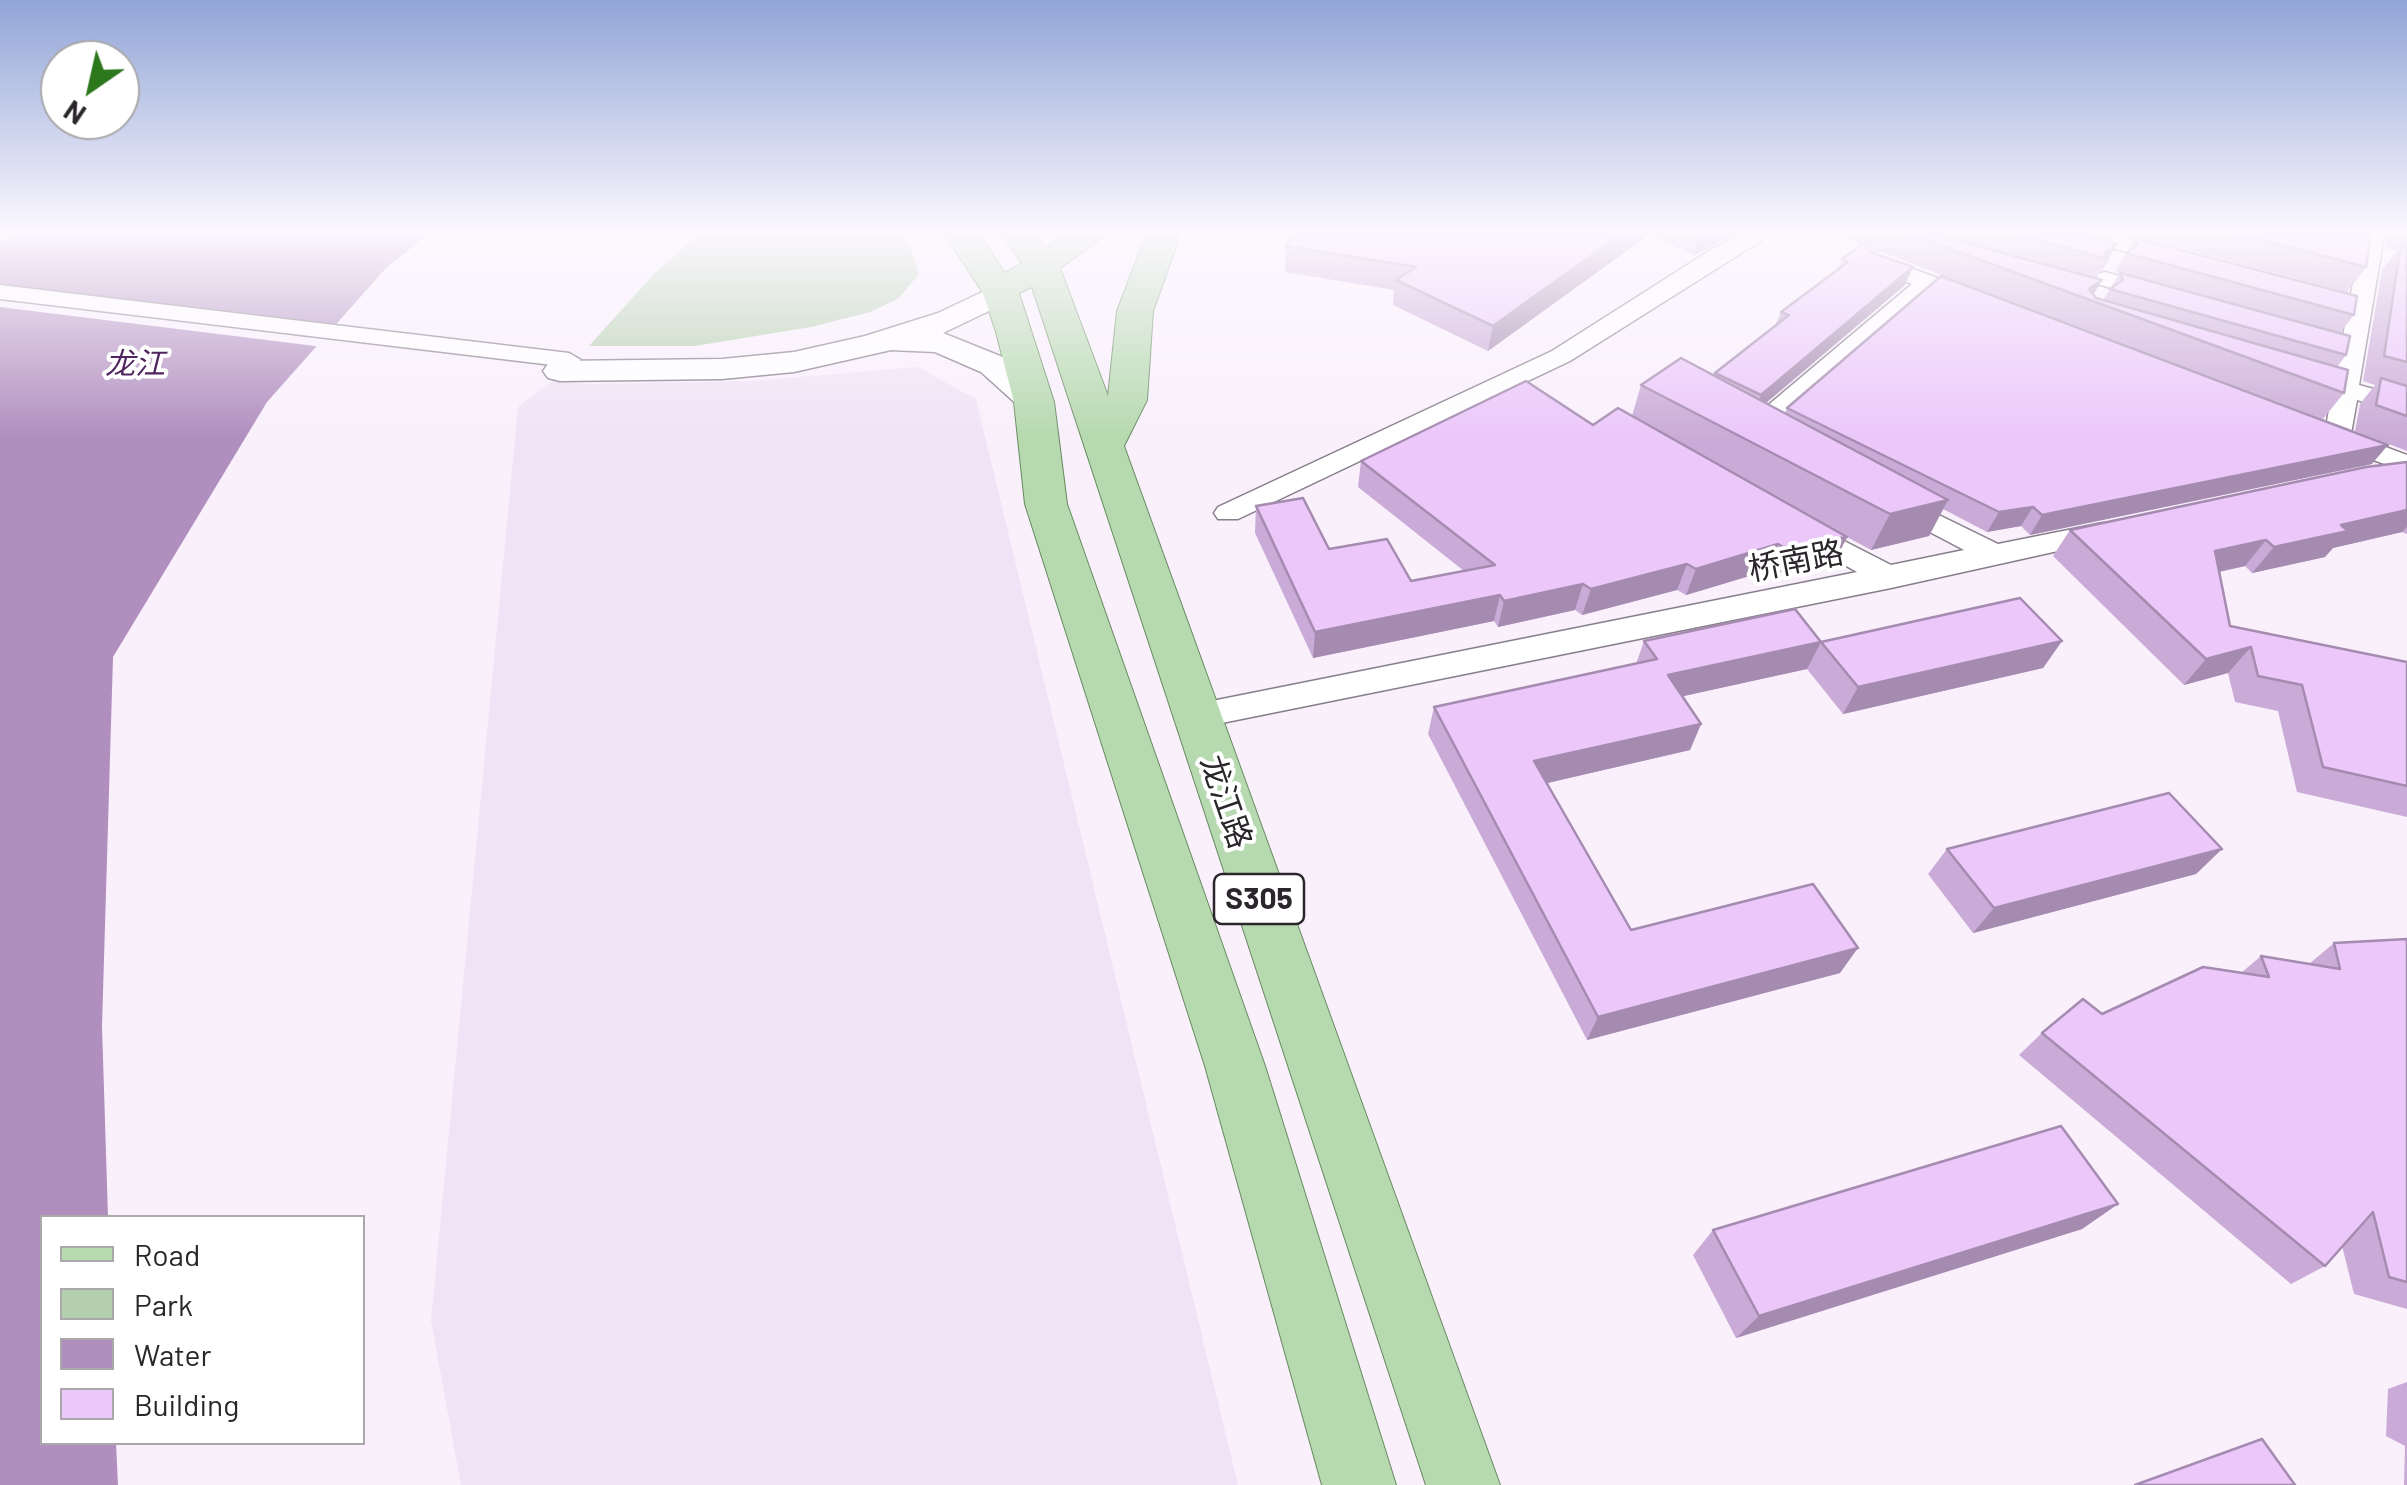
<!DOCTYPE html>
<html>
<head>
<meta charset="utf-8">
<style>
  body { margin:0 }
  #map { position:relative; width:2407px; height:1485px; overflow:hidden; background:#f9f0fc; font-family:Barlow,sans-serif }
  canvas { display:block }
  .legend { position:absolute; left:40px; top:1215px; width:325px; height:230px; box-sizing:border-box; background:#fff; border:2px solid #aaa8aa; margin:0; padding:12px 18px; list-style:none; font-size:30px; color:#2a262b }
  .legend li { display:flex; align-items:center; gap:20px; height:50px }
  .legend b { width:50px; border:2px solid #aaa8aa }
  .north { position:absolute; left:40px; top:40px; width:100px; height:100px; box-sizing:border-box; background:#fff; border:2px solid #aaa8aa; border-radius:50%; rotate:214deg; font-size:28px; font-weight:700; line-height:40px; text-align:center; color:#2a262b }
  .north::after { content:''; display:block; margin:auto; width:35px; height:45px; background:#2d771d; clip-path:polygon(50% 0,100% 100%,50% 72%,0 100%) }
</style>
</head>
<body>
<div id="map">
<canvas width="2407" height="1485"></canvas>
<ul class="legend">
<li><b style="height:12px;background:#b6d9af"></b>Road</li>
<li><b style="height:28px;background:#b4cfae"></b>Park</li>
<li><b style="height:28px;background:#b08ebe"></b>Water</li>
<li><b style="height:28px;background:#ebc7fa"></b>Building</li>
</ul>
<div class="north">N</div>
</div>
<script>
const c = document.querySelector('canvas').getContext('2d');
c.lineJoin = 'round';
function paint(path, color) { c.fillStyle = color; c.fill(path, 'evenodd'); }
const shape = rows => new Path2D(rows.map(r => 'M' + r).join(''));
function strokePath(path, color, width, dash) { c.strokeStyle = color; c.lineWidth = width; c.lineCap = dash ? 'butt' : 'round'; c.setLineDash(dash || []); c.stroke(path); }
function drawText(font, color, halo, rows, align = 'center') {
  c.font = font + ' Barlow,"Noto Sans SC",sans-serif'; c.lineWidth = 8; c.setLineDash([]); c.textBaseline = 'middle'; c.strokeStyle = halo; c.fillStyle = color; for (const [text, x, y, turn = 0] of rows) {
    c.save(); c.translate(x, y); c.rotate((+turn || 0) * Math.PI / 180); c.textAlign = isNaN(turn) ? turn : align; if (halo) c.strokeText(text, 0, 0); c.fillText(text, 0, 0); c.restore();
  }
}
const built = shape([
  [918,367,976,399,1238,1485,461,1485,431,1321,518,407,554,380,585,384,751,381]
]);
const green = shape([
  [703,230,897,230,912,252,919,274,898,299,870,312,811,327,695,346,589,346,653,275]
]);
const water = shape([
  [23,230,433,230,386,268,267,402,113,657,102,1026,108,1217,42,1218,42,1442,116,1443,118,1485,0,1485,0,241]
]);
const pier = shape([
  [0,285,341,326,323,347,0,307]
]);
const street = shape([
  [1750,230,1778,230,1570,361,1238,519,1218,519,1214,513,1218,507,1552,351,1709,251,1750,230],
  [2363,230,2385,230,2359,385,2407,398,2407,414,2357,400,2351,434,2407,455,2407,472,2328,444,2324,438,2332,393,2292,381,2289,376,2301,369,2335,378,2363,230],
  [2120,236,2180,252,2183,257,2172,264,2112,248,2109,243,2120,236],
  [1872,254,1981,294,1985,299,1973,306,1931,291,1765,435,1747,435,1743,429,1747,423,1912,284,1864,266,1861,261,1872,254],
  [2105,272,2163,288,2167,293,2155,300,2097,284,2094,279,2097,274,2105,272],
  [0,285,569,353,581,360,569,367,0,299,0,285],
  [1898,495,1998,544,2103,523,2113,525,2117,532,2113,539,2103,541,1891,588,1197,728,1186,725,1181,716,1186,707,1197,704,1857,572,1793,536,1789,529,1793,522,1803,520,1891,565,1964,550,1888,510,1884,504,1888,498,1898,495]
]);
const secondary = shape([
  [1001,283,1012,286,1017,293,1012,300,943,333,1005,358,1046,395,1052,402,1046,409,1034,413,1022,409,981,372,935,352,891,350,794,372,722,379,560,381,548,378,543,371,548,364,560,361,722,359,794,352,865,336,938,313,1001,283]
]);
const primary = shape([
  [942,230,976,230,1005,273,1022,263,998,230,1033,230,1046,247,1073,230,1113,230,1060,268,1108,396,1117,311,1148,230,1182,230,1153,311,1147,400,1124,446,1500,1485,1426,1485,1032,287,1019,293,1054,402,1067,504,1265,1066,1396,1485,1322,1485,1205,1066,1025,504,1014,402,996,332,983,293,942,230]
]);
const wall = shape([
  [1294,230,1744,230,1694,255,1650,234,1488,351,1393,305,1394,290,1285,272,1286,246],
  [1828,230,2372,230,2366,267,2347,292,2121,232,2115,235,2111,242,2117,244,2097,278,2102,280,2093,295,2096,298,2103,300,2120,273,2346,355,2337,367,2344,393,2323,419,1881,252,1872,252,1905,285,1766,403,1785,413,1787,408,2372,464,2030,535,2021,526,1987,532,1943,509,1929,536,1871,550,1847,537,1834,563,1771,574,1766,571,1686,595,1677,590,1582,615,1575,610,1498,627,1494,621,1313,658,1255,533,1256,506,1329,549,1411,581,1464,571,1358,487,1361,461,1593,425,1632,416,1641,385,1714,376,1715,373,1775,326,1781,312,1838,269,1842,259,1862,245],
  [2394,230,2407,230,2407,451,2355,431,2360,404,2375,385,2363,381,2382,270,2396,251,2385,248,2387,240],
  [2135,238,2354,315,2340,333,2115,271],
  [2407,462,2407,534,2402,532,2333,548,2325,557,2252,573,2245,566,2219,572,2230,626,2407,662,2407,817,2297,792,2278,711,2235,702,2228,673,2184,685,2053,556,2070,530],
  [1644,641,1821,642,2062,641,2043,668,1843,714,1807,669,1682,696,1701,724,1690,750,1547,783,1631,930,1840,973,1587,1040,1428,734,1434,707,1636,664],
  [1947,849,2222,849,2196,874,1973,933,1928,874],
  [2407,939,2407,1309,2354,1294,2342,1246,2325,1266,2291,1284,2019,1055,2042,1033,2241,973,2261,956,2309,964,2334,943],
  [2118,1204,2082,1229,1736,1338,1693,1255,1713,1230],
  [2407,1382,2407,1485,2404,1485,2405,1446,2386,1436,2388,1389]
]);
const shadedWall = shape([
  [1627,230,1651,230,1650,234,1488,351,1493,326],
  [1701,230,1744,230,1694,255],
  [2117,244,2103,269,2102,270,2107,259,2105,253],
  [1913,267,1905,285,1753,414,1761,395],
  [2102,280,2090,300,2089,289],
  [2388,445,2372,464,2030,535,2042,515],
  [1948,500,1929,536,1871,550,1890,514],
  [2033,507,2021,526,1987,532,1999,512],
  [2407,510,2407,527,2402,532,2333,548,2325,557,2252,573,2274,547,2341,525],
  [1847,537,1834,563,1771,574,1783,547],
  [2266,540,2245,566,2195,577,2215,551],
  [1778,544,1766,571,1686,595,1696,569],
  [1687,564,1677,590,1582,615,1591,589],
  [1583,584,1575,610,1498,627,1504,601],
  [1500,595,1494,621,1313,658,1315,632],
  [2062,641,2043,668,1843,714,1858,687],
  [1821,642,1807,669,1657,702,1668,675],
  [2251,647,2228,673,2184,685,2206,659],
  [1701,724,1690,750,1526,788,1534,761],
  [2222,849,2196,874,1973,933,1994,908],
  [1858,948,1840,973,1587,1040,1598,1017],
  [2118,1204,2082,1229,1736,1338,1759,1316]
]);
const building = shape([
  [1294,230,1627,230,1493,326,1396,280,1416,267,1286,246,1294,230],
  [1899,230,1932,230,1933,234,2102,280,2089,289,2096,298,2348,370,2344,393,1899,230],
  [2001,230,2066,230,2117,244,2105,253,2107,259,2001,230],
  [2223,230,2372,230,2366,267,2223,230],
  [2135,238,2357,296,2354,315,2126,253,2138,244,2135,238],
  [1865,242,1870,252,1913,267,1761,395,1715,373,1789,315,1781,312,1848,262,1842,259,1865,242],
  [2401,244,2407,246,2407,362,2384,356,2401,244],
  [2120,273,2350,336,2346,355,2110,289,2123,280,2120,273],
  [1941,276,2388,445,2042,515,2033,507,1999,512,1787,408,1941,276],
  [1681,358,1948,500,1890,514,1641,385,1681,358],
  [2381,378,2407,386,2407,416,2376,405,2381,378],
  [1526,381,1593,425,1618,408,1847,537,1783,547,1778,544,1696,569,1687,564,1591,589,1583,584,1504,601,1500,595,1315,632,1256,506,1303,498,1329,549,1387,539,1411,581,1495,565,1361,461,1526,381],
  [2407,462,2407,510,2341,525,2348,531,2274,547,2266,540,2215,551,2230,626,2407,662,2407,786,2323,767,2302,685,2258,676,2251,647,2206,659,2070,530,2366,467,2407,462],
  [2020,598,2062,641,1858,687,1821,642,2020,598],
  [1795,609,1821,642,1668,675,1701,724,1534,761,1631,930,1813,884,1858,948,1598,1017,1434,707,1657,659,1644,641,1795,609],
  [2169,793,2222,849,1994,908,1947,849,2169,793],
  [2407,939,2407,1282,2389,1277,2373,1212,2325,1266,2042,1033,2083,999,2102,1014,2203,967,2269,977,2261,956,2340,969,2334,943,2407,939],
  [2061,1126,2118,1204,1759,1316,1713,1230,2061,1126],
  [2262,1439,2295,1485,2135,1485,2262,1439]
]);
const farWaternames = [
  ["龙江",135,364]
];
const shields = [
  [1259,899,90]
];
const shieldNames = [
  ["S305",1259,899]
];
const streetNames = [
  ["桥南路",1796,561,-11],
  ["龙江路",1226,802,71]
];
paint(built, '#f0e3f6');
paint(green, '#b4cfae');
paint(water, '#b08ebe');
paint(pier, '#f9f0fc');
strokePath(street, '#867e8a', 3);
strokePath(secondary, '#867e8a', 3);
strokePath(primary, '#668a5e', 2);
paint(street, '#fff');
paint(secondary, '#fff');
paint(primary, '#b6d9af');
paint(wall, '#caabd7');
paint(shadedWall, '#a48baf');
paint(building, '#ebc7fa');
strokePath(building, '#a48baf', 2.5);
const sky = c.createLinearGradient(0, 0, 0, 438);
sky.addColorStop(0, '#91a5d7');
sky.addColorStop(0.53, '#fcf8fe');
sky.addColorStop(1, '#fcf8fe00');
c.fillStyle = sky;
c.fillRect(0, 0, 2407, 438);
drawText('italic 30px', '#50255f', '#fff', farWaternames);
for (const [x, y, w] of shields) { const box = new Path2D(); box.roundRect(x - w / 2, y - 25, w, 50, 8); c.fillStyle = '#fff'; c.fill(box); strokePath(box, '#2a262b', 2.5); }
drawText('bold 30px', '#2a262b', null, shieldNames);
drawText('32px', '#2a262b', '#fff', streetNames);
</script>
</body>
</html>
